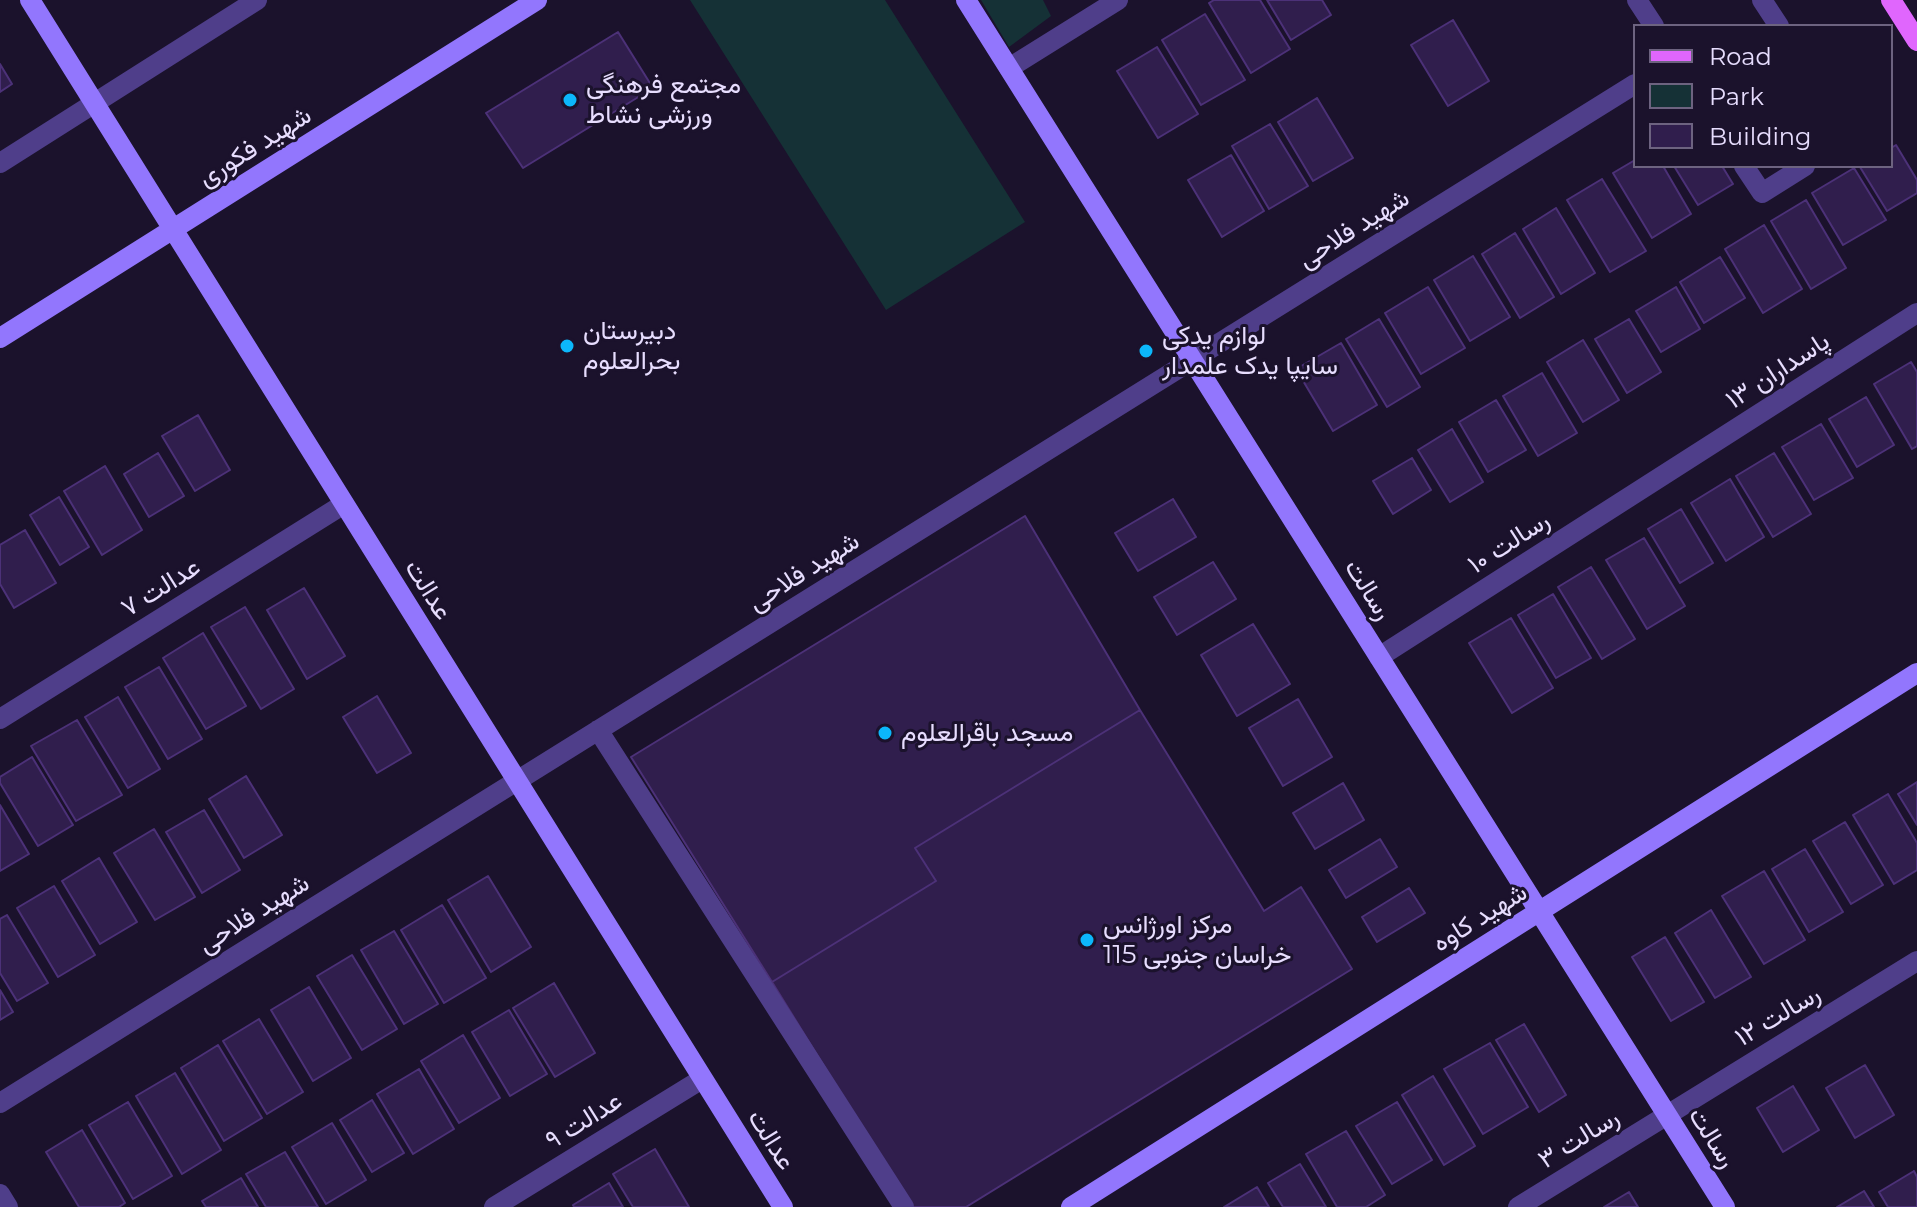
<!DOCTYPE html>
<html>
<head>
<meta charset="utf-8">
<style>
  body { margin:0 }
  #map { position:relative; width:1917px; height:1207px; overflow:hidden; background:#1b122c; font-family:Montserrat,sans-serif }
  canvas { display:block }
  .legend { position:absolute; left:1633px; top:24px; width:260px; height:144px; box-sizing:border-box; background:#1b122c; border:2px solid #6d6380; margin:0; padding:10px 14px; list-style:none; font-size:24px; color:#e7ddfe }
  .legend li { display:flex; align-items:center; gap:16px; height:40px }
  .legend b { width:40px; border:2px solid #6d6380 }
</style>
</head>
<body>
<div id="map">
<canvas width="1917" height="1207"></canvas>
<ul class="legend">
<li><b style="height:10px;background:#e066fd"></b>Road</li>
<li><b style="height:22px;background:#153136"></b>Park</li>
<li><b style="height:22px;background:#301e4d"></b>Building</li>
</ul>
</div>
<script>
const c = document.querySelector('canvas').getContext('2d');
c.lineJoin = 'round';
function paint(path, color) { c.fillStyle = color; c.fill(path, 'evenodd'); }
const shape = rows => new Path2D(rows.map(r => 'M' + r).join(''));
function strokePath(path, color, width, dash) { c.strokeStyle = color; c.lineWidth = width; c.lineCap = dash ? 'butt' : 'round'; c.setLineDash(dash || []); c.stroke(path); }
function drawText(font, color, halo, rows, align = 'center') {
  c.font = font + ' Montserrat,Vazirmatn,sans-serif'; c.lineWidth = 6; c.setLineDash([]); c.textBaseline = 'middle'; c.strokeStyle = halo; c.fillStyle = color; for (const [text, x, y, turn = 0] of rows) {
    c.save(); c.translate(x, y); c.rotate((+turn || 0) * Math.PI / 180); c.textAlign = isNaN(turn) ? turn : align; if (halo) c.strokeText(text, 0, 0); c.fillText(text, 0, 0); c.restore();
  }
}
const green = shape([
  [690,0,885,0,1025,222,886,310],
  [981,0,1043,0,1051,16,1009,47]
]);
const building = shape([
  [1214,0,1260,0,1290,49,1251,73,1209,3,1214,0],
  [1267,0,1322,0,1331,15,1291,40,1267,0],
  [1205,14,1245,80,1201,105,1162,40,1205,14],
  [1453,20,1489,81,1448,106,1411,45,1453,20],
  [618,32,653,88,523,168,486,113,618,32],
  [1157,47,1198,114,1158,138,1117,71,1157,47],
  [0,64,12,84,0,92,0,64],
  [1317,98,1353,158,1313,181,1278,122,1317,98],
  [1270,124,1308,186,1269,209,1232,146,1270,124],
  [1896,145,1917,180,1917,193,1887,211,1860,167,1891,166,1891,148,1896,145],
  [1231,155,1264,211,1222,237,1188,180,1231,155],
  [1635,160,1635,166,1663,166,1691,214,1652,238,1613,173,1635,160],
  [1674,166,1722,166,1733,184,1698,205,1674,166],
  [1854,168,1886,220,1843,245,1812,193,1854,168],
  [1602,179,1646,251,1610,272,1567,200,1602,179],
  [1806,200,1846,268,1811,289,1771,221,1806,200],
  [1556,208,1595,273,1561,294,1523,229,1556,208],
  [1764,225,1802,289,1763,313,1725,249,1764,225],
  [1515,233,1554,297,1520,318,1482,254,1515,233],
  [1473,256,1510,317,1470,341,1434,280,1473,256],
  [1720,257,1745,298,1704,323,1680,282,1720,257],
  [1428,287,1465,348,1421,374,1385,313,1428,287],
  [1676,287,1700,329,1661,352,1636,311,1676,287],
  [1379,319,1420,387,1387,407,1346,339,1379,319],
  [1629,319,1661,372,1627,393,1595,339,1629,319],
  [1583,340,1619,400,1583,422,1547,362,1583,340],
  [1341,343,1377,405,1333,431,1296,369,1341,343],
  [1911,362,1917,372,1917,446,1912,449,1874,384,1911,362],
  [1542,373,1577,433,1538,456,1503,396,1542,373],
  [1866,397,1894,445,1857,467,1829,419,1866,397],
  [1496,400,1526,450,1488,472,1459,422,1496,400],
  [198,415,230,470,195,491,162,436,198,415],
  [1821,424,1853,478,1814,500,1782,447,1821,424],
  [1452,429,1483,482,1450,502,1418,450,1452,429],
  [158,453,184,496,149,517,124,474,158,453],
  [1774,453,1811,514,1773,537,1736,476,1774,453],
  [1412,458,1431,490,1393,514,1373,481,1412,458],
  [105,466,142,530,102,555,64,491,105,466],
  [1730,479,1764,537,1726,561,1691,503,1730,479],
  [59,497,89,547,60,565,30,515,59,497],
  [1173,499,1196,537,1138,571,1115,533,1173,499],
  [1681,509,1713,563,1680,583,1648,529,1681,509],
  [1025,516,1140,710,915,848,936,881,772,982,631,757,1025,516],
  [25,530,56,583,14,608,0,584,0,545,25,530],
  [1644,538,1685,606,1647,629,1606,560,1644,538],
  [1213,562,1236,599,1177,635,1154,597,1213,562],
  [1591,567,1635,639,1602,659,1558,587,1591,567],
  [304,588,345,656,307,679,267,610,304,588],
  [1553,594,1591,658,1556,678,1518,615,1553,594],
  [245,607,294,689,261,709,211,627,245,607],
  [1511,618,1553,688,1512,713,1469,643,1511,618],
  [1253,624,1290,684,1237,716,1201,655,1253,624],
  [203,633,246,706,206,729,163,658,203,633],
  [159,667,202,739,168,759,125,687,159,667],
  [377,696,411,753,377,773,343,717,377,696],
  [118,697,160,769,128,788,85,717,118,697],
  [1298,699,1332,757,1283,786,1249,728,1298,699],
  [1140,710,1264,911,1301,887,1352,969,966,1207,911,1207,772,982,936,881,915,848,1140,710],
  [77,720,122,795,76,821,31,746,77,720],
  [32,757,73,825,38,846,0,783,0,777,32,757],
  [246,776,282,835,244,858,209,799,246,776],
  [1917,782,1917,825,1898,794,1917,782],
  [1343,783,1364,820,1315,849,1293,813,1343,783],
  [1888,794,1917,843,1917,870,1894,884,1853,815,1888,794],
  [0,805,29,854,0,871,0,805],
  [204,810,240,870,202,893,166,832,204,810],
  [1845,822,1883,885,1851,904,1813,841,1845,822],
  [154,829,195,897,155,920,114,853,154,829],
  [1380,839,1397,867,1346,898,1329,870,1380,839],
  [1805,849,1843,912,1809,932,1772,869,1805,849],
  [99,858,137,922,100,944,62,881,99,858],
  [1764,871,1805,940,1764,964,1722,896,1764,871],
  [488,876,531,947,491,972,448,900,488,876],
  [54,886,95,955,58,977,17,908,54,886],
  [1409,888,1425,913,1377,942,1362,917,1409,888],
  [442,905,486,978,444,1003,401,930,442,905],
  [1711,910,1751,977,1715,998,1675,933,1711,910],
  [7,915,48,983,17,1001,0,973,0,919,7,915],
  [394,931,438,1004,404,1024,361,950,394,931],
  [1665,937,1704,1002,1671,1021,1632,957,1665,937],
  [352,955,397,1029,362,1050,317,976,352,955],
  [554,983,595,1053,555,1077,513,1008,554,983],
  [309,987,351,1058,313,1081,271,1010,309,987],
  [0,990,13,1012,0,1020,0,990],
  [509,1010,547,1074,510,1096,472,1032,509,1010],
  [259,1019,303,1092,267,1114,223,1041,259,1019],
  [1524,1024,1566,1095,1539,1112,1496,1040,1524,1024],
  [463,1035,500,1098,459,1123,421,1061,463,1035],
  [1490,1043,1528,1107,1483,1134,1444,1069,1490,1043],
  [218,1045,262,1118,224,1141,181,1068,218,1045],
  [1865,1065,1894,1115,1855,1138,1826,1088,1865,1065],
  [419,1069,454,1129,413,1154,377,1094,419,1069],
  [175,1073,221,1150,182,1174,136,1096,175,1073],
  [1433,1076,1475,1146,1444,1165,1402,1095,1433,1076],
  [1793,1086,1819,1130,1783,1152,1757,1108,1793,1086],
  [372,1100,404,1153,372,1172,340,1120,372,1100],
  [128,1102,172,1176,133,1199,89,1125,128,1102],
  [1397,1102,1432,1160,1392,1184,1356,1126,1397,1102],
  [332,1123,366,1180,326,1204,292,1147,332,1123],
  [82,1130,125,1203,119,1207,79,1207,46,1152,82,1130],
  [1346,1131,1385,1195,1366,1207,1337,1207,1306,1154,1346,1131],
  [655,1149,689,1207,633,1207,613,1174,655,1149],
  [285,1152,318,1207,266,1207,246,1174,285,1152],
  [1300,1164,1326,1207,1283,1207,1268,1183,1300,1164],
  [1914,1171,1917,1177,1917,1207,1888,1207,1879,1192,1914,1171],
  [241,1178,258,1207,206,1207,202,1201,241,1178],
  [609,1183,623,1207,574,1207,573,1205,609,1183],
  [1257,1187,1269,1207,1224,1207,1257,1187],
  [1864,1191,1874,1207,1837,1207,1864,1191],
  [1629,1192,1638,1207,1604,1207,1629,1192]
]);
const street = shape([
  [1637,0,1654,26],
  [1762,0,1779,26],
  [1009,68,1118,0],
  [0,163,257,0],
  [1744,166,1762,193,1805,166],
  [1379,657,1917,313],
  [0,719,344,504],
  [598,730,904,1207],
  [0,1103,1635,84],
  [0,1194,8,1207],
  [494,1207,702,1079],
  [1518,1207,1917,961]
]);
const secondary = shape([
  [30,0,783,1207],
  [966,0,1725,1207],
  [0,338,537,0],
  [1071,1207,1917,673]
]);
const primary = shape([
  [1891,0,1917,41]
]);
const markers = [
  [570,100,8,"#0cb7fb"],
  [567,346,8,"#0cb7fb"],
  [1146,351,8,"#0cb7fb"],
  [885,733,8,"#0cb7fb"],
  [1087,940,8,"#0cb7fb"]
];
const poiNames = [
  ["مجتمع فرهنگی",586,85],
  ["ورزشی نشاط",586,115],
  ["دبیرستان",583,331],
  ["بحرالعلوم",583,361],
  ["لوازم یدکی",1162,336],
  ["سایپا یدک علمدار",1162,366],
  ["مسجد باقرالعلوم",901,733],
  ["مرکز اورژانس",1103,925],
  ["115 خراسان جنوبی",1103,955]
];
const streetNames = [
  ["شهید فکوری",255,147,-32],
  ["شهید فلاحی",1354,229,-32],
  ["پاسداران ۱۳",1778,371,-33],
  ["رسالت ۱۰",1509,543,-33],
  ["شهید فلاحی",804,572,-32],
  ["عدالت ۷",161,588,-32],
  ["عدالت",428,590,58],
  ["رسالت",1368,590,58],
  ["شهید فلاحی",254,914,-32],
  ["شهید کاوه",1480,918,-32],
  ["رسالت ۱۲",1778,1016,-31],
  ["عدالت ۹",584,1121,-32],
  ["رسالت",1712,1138,58],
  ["رسالت ۳",1579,1139,-32],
  ["عدالت",771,1140,58]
];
paint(green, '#153136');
paint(building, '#301e4d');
strokePath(building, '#4c3178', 2);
strokePath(street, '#4f3e8a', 20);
strokePath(secondary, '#9276fd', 20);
strokePath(primary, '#e066fd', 20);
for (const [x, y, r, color] of markers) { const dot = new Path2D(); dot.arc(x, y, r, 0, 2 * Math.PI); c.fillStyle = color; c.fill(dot); strokePath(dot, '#1b122c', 3); }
drawText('26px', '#e7ddfe', '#1b122c', poiNames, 'left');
drawText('26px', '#e7ddfe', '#1b122c', streetNames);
</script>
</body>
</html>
